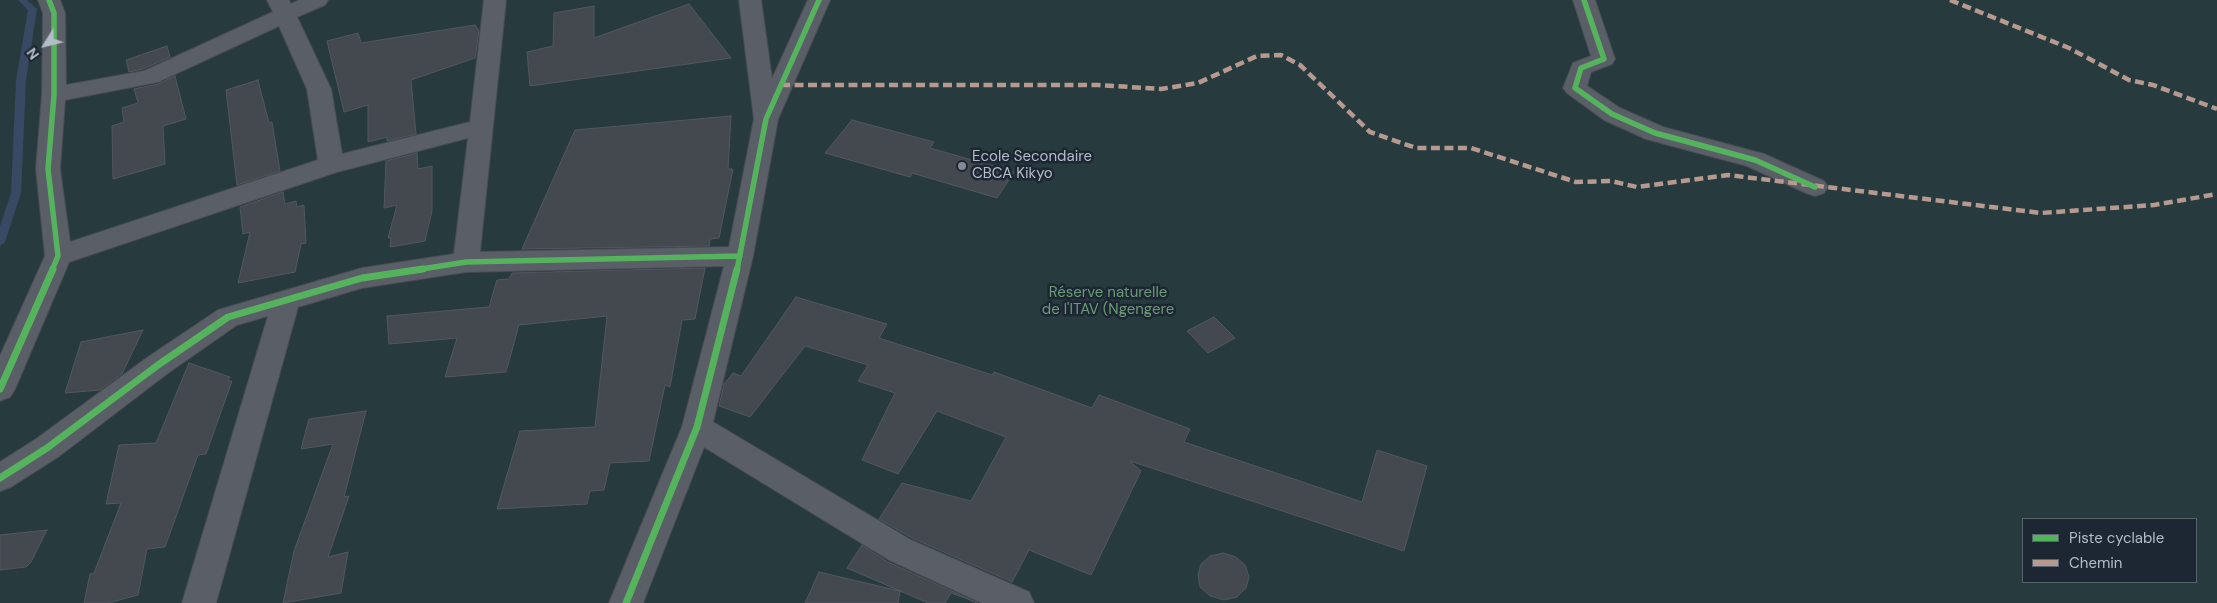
<!DOCTYPE html>
<html>
<head>
<meta charset="utf-8">
<style>
  body { margin:0 }
  #map { position:relative; width:2217px; height:603px; overflow:hidden; background:#2a3038; font-family:"DM Sans",sans-serif }
  canvas { display:block }
  .legend { position:absolute; left:2022px; top:518px; width:175px; height:65px; box-sizing:border-box; background:#1d2633; border:1px solid #59626f; margin:0; padding:6px 9px; list-style:none; font-size:15px; color:#b4bcc9 }
  .legend li { display:flex; align-items:center; gap:10px; height:25px }
  .legend b { width:25px; border:1px solid #59626f }
  .north { position:absolute; left:20px; top:20px; width:50px; height:50px; -webkit-text-stroke:4px #1d2633; paint-order:stroke; rotate:234deg; font-size:14px; font-weight:700; line-height:20px; text-align:center; color:#b4bcc9 }
  .north::after { content:''; display:block; margin:auto; width:18px; height:22px; background:#b4bcc9; clip-path:polygon(50% 0,100% 100%,50% 72%,0 100%) }
</style>
</head>
<body>
<div id="map">
<canvas width="2217" height="603"></canvas>
<ul class="legend">
<li><b style="height:6px;background:#56b35d"></b>Piste cyclable</li>
<li><b style="height:6px;background:#b69a8f"></b>Chemin</li>
</ul>
<div class="north">N</div>
</div>
<script>
const c = document.querySelector('canvas').getContext('2d');
c.lineJoin = 'round';
function paint(path, color) { c.fillStyle = color; c.fill(path, 'evenodd'); }
const shape = rows => new Path2D(rows.map(r => 'M' + r).join(''));
function strokePath(path, color, width, dash) { c.strokeStyle = color; c.lineWidth = width; c.lineCap = dash ? 'butt' : 'round'; c.setLineDash(dash || []); c.stroke(path); }
function drawText(font, color, halo, rows, align = 'center') {
  c.font = font + ' "DM Sans",sans-serif'; c.lineWidth = 5; c.setLineDash([]); c.textBaseline = 'middle'; c.strokeStyle = halo; c.fillStyle = color; for (const [text, x, y, turn = 0] of rows) {
    c.save(); c.translate(x, y); c.rotate((+turn || 0) * Math.PI / 180); c.textAlign = isNaN(turn) ? turn : align; if (halo) c.strokeText(text, 0, 0); c.fillText(text, 0, 0); c.restore();
  }
}
const green = shape([
  [0,0,2217,0,2217,603,0,603],
  [2023,519,2196,519,2196,582,2023,582]
]);
const stream = shape([
  [18,0,27,0,37,9,26,80,21,193,5,242,0,246,0,226,11,193,16,80,28,10,18,0]
]);
const building = shape([
  [689,4,731,58,530,86,527,52,553,46,554,13,594,6,594,38,689,4],
  [475,25,479,31,475,58,411,80,416,134,387,141,387,137,368,142,368,105,344,112,327,41,358,33,361,43,475,25],
  [167,46,170,57,143,69,129,72,126,60,167,46],
  [175,76,186,119,163,126,165,164,113,179,112,126,124,122,122,108,138,103,134,89,158,84,175,76],
  [258,80,269,123,272,122,280,171,237,185,226,90,258,80],
  [731,116,728,169,733,169,719,238,710,239,709,246,522,249,575,130,731,116],
  [852,120,934,142,930,148,1014,172,997,198,912,173,910,177,825,153,852,120],
  [417,153,418,169,432,166,432,211,425,241,390,247,391,238,388,238,397,205,384,208,386,161,417,153],
  [283,192,285,204,296,201,297,207,304,205,306,243,301,244,295,272,238,283,250,232,243,234,240,207,283,192],
  [705,268,695,319,682,320,670,387,665,385,649,461,610,463,604,490,590,491,587,504,497,509,520,431,595,427,607,316,519,325,506,372,445,377,457,338,389,344,387,316,489,307,497,280,509,279,512,273,705,268],
  [796,297,887,324,879,338,992,375,994,372,1092,408,1099,395,1190,429,1184,442,1362,502,1377,450,1427,466,1404,551,1130,461,1141,471,1091,575,1029,550,1012,582,912,538,879,519,902,483,971,501,1006,437,937,411,898,474,862,460,895,393,858,381,868,365,805,346,750,417,719,406,724,384,733,373,741,376,796,297],
  [1214,317,1235,338,1208,353,1187,331,1214,317],
  [143,330,122,374,100,390,65,393,81,342,143,330],
  [189,363,230,377,228,381,232,381,206,454,198,455,165,547,147,549,138,595,108,603,84,603,90,574,94,573,121,503,106,504,119,445,156,443,189,363],
  [366,411,344,497,349,496,328,557,348,552,341,593,283,603,294,551,333,444,301,449,309,419,366,411],
  [47,530,31,562,26,567,0,570,0,535,47,530],
  [862,545,888,562,978,603,951,593,945,603,928,603,847,568,862,545],
  [1223,553,1236,557,1245,565,1249,577,1246,588,1237,597,1224,600,1210,596,1200,587,1198,575,1201,564,1210,556,1223,553],
  [819,572,900,591,898,603,805,603,819,572]
]);
const minor = shape([
  [38,0,60,0,65,13,66,85,144,71,273,12,267,0,289,0,291,4,299,0,328,0,325,5,297,17,331,89,342,154,470,122,484,0,506,0,480,252,729,247,754,119,739,0,761,0,772,79,808,0,830,0,778,119,753,256,713,422,911,540,1029,592,1034,603,982,603,889,560,704,447,643,603,609,603,682,427,724,266,466,272,362,288,298,307,216,603,182,603,268,316,237,325,168,373,58,457,11,487,0,491,0,462,36,439,148,357,218,310,362,268,454,254,468,138,337,172,69,262,15,389,10,397,0,401,0,356,45,256,36,169,42,95,43,13,38,0],
  [279,26,307,89,318,160,70,242,60,169,65,100,158,82,279,26],
  [1573,0,1595,0,1615,59,1612,64,1591,72,1587,86,1620,108,1663,127,1764,154,1824,181,1828,187,1824,193,1815,196,1806,193,1747,166,1646,139,1604,120,1567,93,1563,88,1573,63,1591,56,1573,0]
]);
const quiet = shape([
  [1950,0,2069,48,2129,80,2153,85,2217,109],
  [781,85,1098,85,1161,89,1198,83,1257,56,1281,55,1300,65,1370,132,1416,148,1471,148,1576,182,1611,181,1637,187,1728,175,2041,213,2154,205,2217,194]
]);
const cyclewayFar1 = shape([
  [49,0,54,13,54,95,48,169,58,256,52,270],
  [1584,0,1604,59,1581,68,1575,88,1612,114,1655,133,1755,160,1815,187],
  [415,270,466,262,740,256],
  [737,270,766,119,819,0]
]);
const cycleway = shape([
  [0,389,53,269],
  [0,478,47,448,158,365,228,317,362,278,423,269],
  [626,603,697,427,737,269]
]);
const markers = [
  [962,166,5,"#848b96"]
];
const poiNames = [
  ["Ecole Secondaire",972,157],
  ["CBCA Kikyo",972,174]
];
const parkNames = [
  ["Réserve naturelle",1108,293],
  ["de l'ITAV (Ngengere",1108,310]
];
paint(green, '#273a3e');
paint(stream, '#384963');
paint(building, '#444950');
strokePath(building, '#52575f', 1);
strokePath(minor, '#484c53', 2);
paint(minor, '#5a5e66');
strokePath(quiet, '#b69a8f', 4.5, [9, 4.5]);
strokePath(cyclewayFar1, '#56b35d', 5.5);
strokePath(cycleway, '#56b35d', 7);
for (const [x, y, r, color] of markers) { const dot = new Path2D(); dot.arc(x, y, r, 0, 2 * Math.PI); c.fillStyle = color; c.fill(dot); strokePath(dot, '#1d2633', 2); }
drawText('15px', '#b4bcc9', '#1d2633', poiNames, 'left');
drawText('15px', '#6b9a76', '#1d2633', parkNames);
</script>
</body>
</html>
